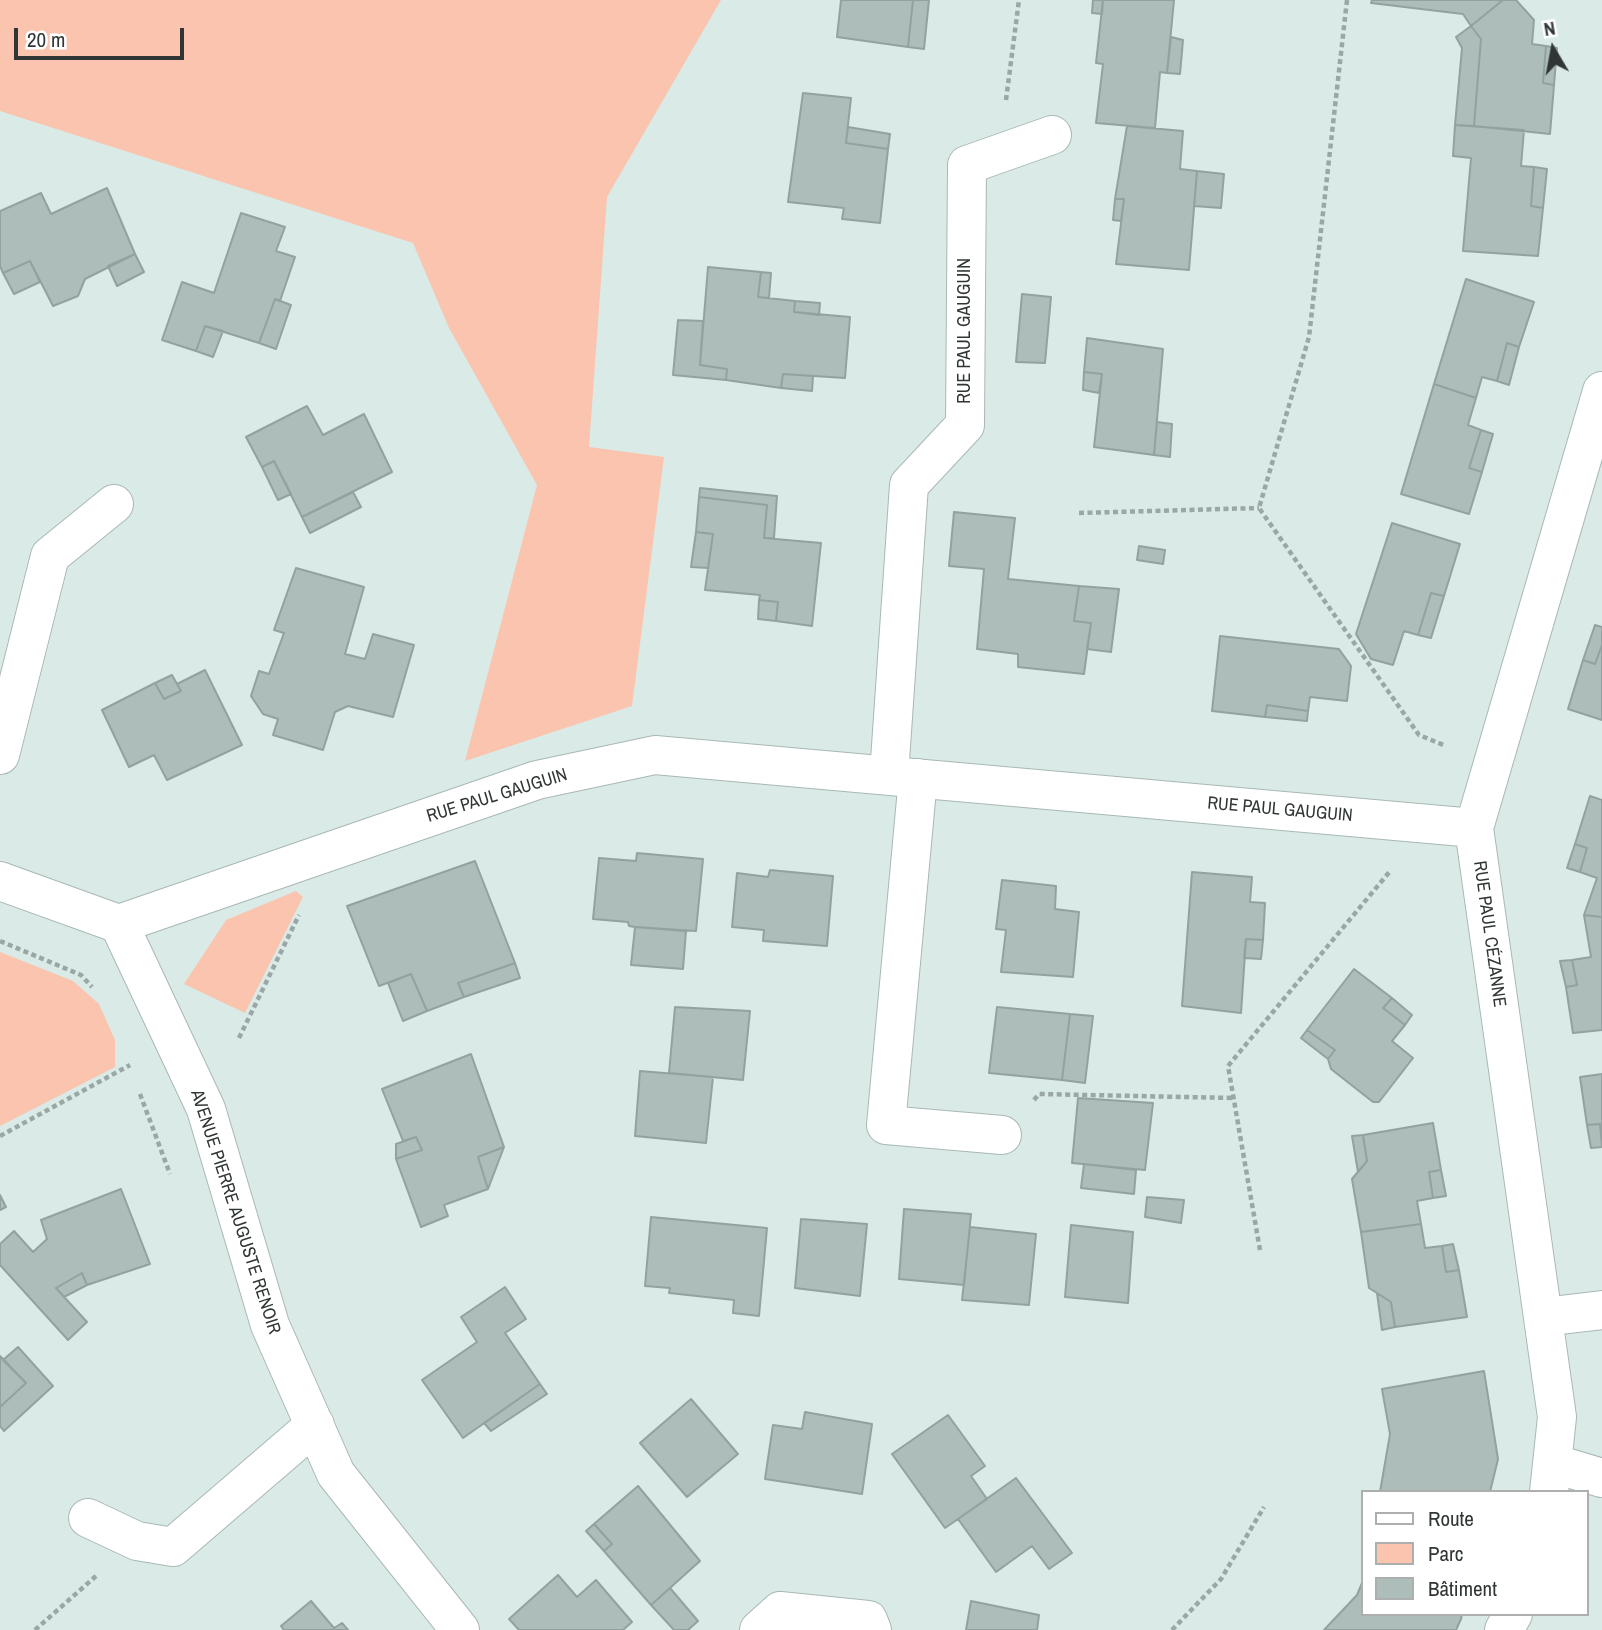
<!DOCTYPE html>
<html>
<head>
<meta charset="utf-8">
<style>
  body { margin:0 }
  #map { position:relative; width:1602px; height:1630px; overflow:hidden; background:#d9eae7; font-family:"Archivo Narrow",sans-serif }
  canvas { display:block }
  .legend { position:absolute; left:1361px; top:1490px; width:228px; height:126px; box-sizing:border-box; background:#fff; border:2px solid #acafae; margin:0; padding:9px 12px; list-style:none; font-size:21px; color:#303635 }
  .legend li { display:flex; align-items:center; gap:14px; height:35px }
  .legend b { width:35px; border:2px solid #acafae }
  .north { position:absolute; left:1518px; top:14px; width:70px; height:70px; -webkit-text-stroke:5px #fff; paint-order:stroke; rotate:350deg; font-size:19px; font-weight:700; line-height:28px; text-align:center; color:#303635 }
  .north::after { content:''; display:block; margin:auto; width:24px; height:32px; background:#303635; clip-path:polygon(50% 0,100% 100%,50% 72%,0 100%) }
  .scale { position:absolute; left:14px; top:28px; width:170px; height:32px; box-sizing:border-box; border:4px solid #303635; border-top:0; padding-left:9px; font-size:21px; line-height:24px; white-space:nowrap; color:#303635; -webkit-text-stroke:5px #fff; paint-order:stroke }
</style>
</head>
<body>
<div id="map">
<canvas width="1602" height="1630"></canvas>
<ul class="legend">
<li><b style="height:9px;background:#fff"></b>Route</li>
<li><b style="height:19px;background:#fbc4af"></b>Parc</li>
<li><b style="height:19px;background:#acbdba"></b>Bâtiment</li>
</ul>
<div class="north">N</div>
<div class="scale">20 m</div>
</div>
<script>
const c = document.querySelector('canvas').getContext('2d');
c.lineJoin = 'round';
function paint(path, color) { c.fillStyle = color; c.fill(path, 'evenodd'); }
const shape = rows => new Path2D(rows.map(r => 'M' + r).join(''));
function strokePath(path, color, width, dash) { c.strokeStyle = color; c.lineWidth = width; c.lineCap = dash ? 'butt' : 'round'; c.setLineDash(dash || []); c.stroke(path); }
function drawText(font, color, halo, rows, align = 'center') {
  c.font = font + ' "Archivo Narrow",sans-serif'; c.lineWidth = 6; c.setLineDash([]); c.textBaseline = 'middle'; c.strokeStyle = halo; c.fillStyle = color; for (const [text, x, y, turn = 0] of rows) {
    c.save(); c.translate(x, y); c.rotate((+turn || 0) * Math.PI / 180); c.textAlign = isNaN(turn) ? turn : align; if (halo) c.strokeText(text, 0, 0); c.fillText(text, 0, 0); c.restore();
  }
}
const green = shape([
  [0,0,721,0,607,197,589,447,664,457,632,706,465,761,537,485,449,328,413,243,0,111],
  [296,891,303,897,245,1013,184,984,226,920],
  [0,952,73,981,99,1004,115,1040,115,1067,0,1126]
]);
const building = shape([
  [841,0,913,0,908,47,837,37,841,0],
  [913,0,929,0,924,49,908,47,913,0],
  [1093,0,1103,0,1102,14,1092,13,1093,0],
  [1103,0,1174,0,1167,73,1160,72,1155,128,1096,123,1103,64,1096,63,1103,0],
  [1372,0,1503,0,1471,26,1463,14,1371,3,1372,0],
  [1503,0,1516,0,1534,20,1532,44,1546,46,1543,83,1554,85,1550,134,1474,126,1481,39,1471,26,1503,0],
  [1471,26,1481,39,1474,126,1455,125,1462,48,1456,37,1471,26],
  [1171,37,1183,40,1180,74,1167,73,1171,37],
  [1546,46,1557,48,1554,85,1543,83,1546,46],
  [803,93,851,98,846,143,888,149,880,223,842,219,844,208,788,202,803,93],
  [1455,125,1524,130,1521,166,1534,167,1531,206,1543,208,1538,256,1463,251,1471,158,1453,156,1455,125],
  [1127,126,1183,131,1180,169,1197,171,1189,270,1116,264,1124,199,1115,199,1127,126],
  [848,127,890,134,888,149,846,143,848,127],
  [1534,167,1547,169,1543,208,1531,206,1534,167],
  [1197,171,1224,174,1221,208,1194,206,1197,171],
  [107,188,135,254,85,279,78,296,53,306,30,261,3,273,0,266,0,211,41,193,51,214,107,188],
  [1115,199,1124,199,1121,221,1113,220,1115,199],
  [241,213,285,227,276,251,295,257,280,301,275,299,259,343,205,326,196,351,162,340,182,282,214,293,241,213],
  [135,254,144,272,117,286,108,266,135,254],
  [30,261,40,282,14,294,3,273,30,261],
  [708,267,761,272,758,297,795,301,794,312,850,317,845,378,783,374,781,388,726,380,727,369,700,365,708,267],
  [761,272,771,273,769,298,758,297,761,272],
  [1466,279,1534,302,1519,347,1507,343,1497,381,1482,377,1476,398,1434,384,1466,279],
  [1022,294,1051,297,1045,363,1016,362,1022,294],
  [275,299,291,305,276,349,259,343,275,299],
  [795,301,820,303,819,315,794,312,795,301],
  [678,320,703,321,700,365,727,369,726,380,673,375,678,320],
  [205,326,223,331,213,357,196,351,205,326],
  [1087,338,1163,349,1154,455,1094,447,1102,374,1084,372,1087,338],
  [1507,343,1519,347,1509,385,1497,381,1507,343],
  [1084,372,1102,374,1099,393,1083,390,1084,372],
  [783,374,813,376,812,391,781,388,783,374],
  [1434,384,1476,398,1468,425,1481,430,1469,468,1482,472,1469,514,1401,494,1434,384],
  [307,406,323,435,364,414,392,472,302,517,274,461,262,467,246,437,307,406],
  [1157,422,1172,424,1170,457,1154,455,1157,422],
  [1481,430,1493,434,1482,472,1469,468,1481,430],
  [274,461,291,494,278,500,262,467,274,461],
  [700,488,777,496,774,538,764,538,767,505,699,497,700,488],
  [353,492,361,507,310,533,302,517,353,492],
  [699,497,767,505,764,538,821,543,812,626,776,621,778,602,759,600,760,595,705,590,713,534,696,532,699,497],
  [954,512,1015,518,1008,579,1079,586,1074,621,1091,623,1084,674,1018,667,1018,654,977,649,984,569,949,566,954,512],
  [1392,523,1460,544,1444,596,1431,593,1418,635,1404,631,1393,665,1371,659,1356,634,1392,523],
  [696,532,713,534,708,568,691,567,696,532],
  [1139,546,1165,550,1163,564,1137,560,1139,546],
  [296,568,364,587,345,654,365,659,373,634,414,645,393,717,348,706,335,712,323,750,273,735,278,719,263,714,251,696,259,671,269,674,284,633,274,630,296,568],
  [1079,586,1119,589,1111,652,1087,649,1091,623,1074,621,1079,586],
  [1431,593,1444,596,1431,638,1418,635,1431,593],
  [759,600,778,602,776,621,758,619,759,600],
  [1595,625,1602,627,1602,645,1595,664,1583,660,1595,625],
  [1220,636,1339,649,1351,666,1347,701,1310,697,1308,711,1267,705,1265,717,1212,711,1220,636],
  [1602,645,1602,720,1568,709,1583,660,1595,664,1602,645],
  [205,670,242,745,167,780,154,755,129,767,102,710,155,683,164,699,181,691,177,684,205,670],
  [172,675,181,691,164,699,155,683,172,675],
  [1267,705,1308,711,1307,721,1265,717,1267,705],
  [1590,796,1602,800,1602,917,1584,915,1597,878,1580,872,1587,848,1575,844,1590,796],
  [1575,844,1587,848,1580,872,1567,868,1575,844],
  [637,853,703,859,696,931,635,927,629,926,628,922,593,919,599,858,636,861,637,853],
  [475,861,515,963,458,983,464,997,427,1011,411,974,379,986,347,906,475,861],
  [770,870,833,876,827,946,763,941,764,930,732,927,737,873,768,877,770,870],
  [1192,872,1252,877,1250,902,1265,903,1263,940,1246,939,1241,1013,1182,1006,1192,872],
  [1002,880,1056,886,1055,909,1079,912,1073,977,1001,972,1006,930,996,929,1002,880],
  [1584,915,1602,917,1602,1030,1573,1033,1566,987,1577,985,1572,960,1591,957,1584,915],
  [635,927,686,931,683,969,631,965,635,927],
  [1246,939,1263,940,1261,959,1244,958,1246,939],
  [1572,960,1577,985,1566,987,1560,961,1572,960],
  [515,963,520,978,464,997,458,983,515,963],
  [1354,969,1392,998,1383,1008,1405,1025,1392,1041,1413,1058,1379,1102,1373,1102,1331,1069,1328,1059,1335,1050,1307,1030,1354,969],
  [411,974,427,1011,403,1021,388,983,411,974],
  [1392,998,1412,1015,1405,1025,1383,1008,1392,998],
  [675,1007,750,1011,743,1080,669,1073,675,1007],
  [997,1007,1070,1014,1062,1080,989,1073,997,1007],
  [1070,1014,1093,1016,1085,1083,1062,1080,1070,1014],
  [1307,1030,1335,1050,1328,1059,1301,1038,1307,1030],
  [471,1054,504,1147,478,1157,488,1189,444,1205,448,1216,421,1227,396,1159,422,1150,416,1137,403,1141,382,1089,471,1054],
  [640,1071,713,1077,706,1143,635,1136,640,1071],
  [1602,1074,1602,1143,1600,1124,1587,1125,1580,1077,1602,1074],
  [1078,1098,1153,1103,1145,1170,1072,1163,1078,1098],
  [1433,1123,1441,1170,1429,1172,1433,1198,1417,1201,1421,1224,1361,1232,1352,1179,1367,1161,1363,1135,1433,1123],
  [1600,1124,1602,1147,1591,1148,1587,1125,1600,1124],
  [1363,1135,1367,1161,1358,1172,1352,1136,1363,1135],
  [416,1137,422,1150,396,1159,396,1144,416,1137],
  [504,1147,488,1189,478,1157,504,1147],
  [1084,1164,1136,1170,1134,1194,1081,1188,1084,1164],
  [1441,1170,1446,1196,1433,1198,1429,1172,1441,1170],
  [121,1189,150,1264,87,1285,82,1273,56,1288,87,1322,68,1340,0,1265,0,1244,14,1231,33,1252,47,1239,41,1220,121,1189],
  [0,1195,6,1207,0,1210,0,1195],
  [1147,1197,1184,1200,1181,1223,1145,1217,1147,1197],
  [904,1209,971,1214,964,1285,899,1279,904,1209],
  [651,1217,767,1228,759,1316,733,1313,734,1300,669,1293,670,1288,645,1286,651,1217],
  [801,1219,867,1224,860,1296,795,1288,801,1219],
  [1421,1224,1425,1248,1442,1246,1446,1272,1459,1270,1467,1317,1395,1327,1391,1302,1369,1288,1361,1232,1421,1224],
  [1071,1225,1133,1232,1128,1303,1065,1297,1071,1225],
  [970,1227,1036,1234,1029,1305,962,1300,970,1227],
  [1453,1244,1459,1270,1446,1272,1442,1246,1453,1244],
  [82,1273,87,1285,64,1297,56,1288,82,1273],
  [505,1287,526,1319,505,1333,540,1384,463,1438,422,1380,477,1342,461,1317,505,1287],
  [1377,1293,1391,1302,1395,1327,1382,1330,1377,1293],
  [18,1347,53,1386,4,1431,0,1426,0,1407,26,1383,3,1360,18,1347],
  [0,1356,26,1383,0,1407,0,1356],
  [1484,1371,1498,1459,1490,1492,1380,1492,1390,1434,1382,1389,1484,1371],
  [540,1384,547,1394,491,1431,484,1423,540,1384],
  [691,1399,738,1454,687,1497,640,1443,691,1399],
  [805,1412,872,1424,862,1494,765,1479,773,1425,802,1429,805,1412],
  [948,1415,985,1466,971,1476,987,1499,945,1528,892,1454,948,1415],
  [1016,1478,1072,1553,1049,1569,1032,1546,996,1572,958,1519,1016,1478],
  [638,1486,700,1561,651,1605,604,1551,612,1544,594,1524,638,1486],
  [594,1524,612,1544,604,1551,586,1531,594,1524],
  [558,1575,577,1597,596,1580,632,1622,623,1630,519,1630,509,1619,558,1575],
  [1362,1583,1362,1614,1462,1614,1461,1619,1456,1630,1324,1630,1357,1595,1362,1583],
  [670,1588,698,1621,688,1630,674,1630,651,1605,670,1588],
  [311,1601,334,1628,342,1623,348,1630,284,1630,281,1626,311,1601],
  [971,1601,1039,1615,1037,1630,966,1630,971,1601]
]);
const path = shape([
  [1347,0,1309,337,1259,508,1419,735,1446,746],
  [1006,100,1019,0],
  [1079,513,1259,508],
  [0,941,81,975,92,987],
  [239,1038,299,915],
  [140,1094,170,1174],
  [1034,1100,1039,1094,1233,1098],
  [0,1136,130,1065],
  [1260,1250,1228,1066,1391,870],
  [35,1630,96,1576],
  [1172,1630,1221,1579,1264,1507]
]);
const street = shape([
  [0,755,50,556,114,504],
  [889,775,909,485,965,425,967,165,1052,135],
  [918,778,886,1125,1002,1135],
  [0,881,119,924,206,1109,270,1325,336,1474,460,1630],
  [119,924,537,780,655,755,1474,828],
  [1543,1317,1602,1310],
  [1552,1463,1602,1478],
  [1549,1492,1557,1417,1474,828,1602,391],
  [88,1518,137,1541,173,1547,315,1425],
  [759,1630,780,1611,868,1620,872,1630],
  [1504,1630,1513,1614]
]);
const streetNames = [
  ["RUE PAUL GAUGUIN",965,331,-90],
  ["RUE PAUL GAUGUIN",497,796,-17],
  ["RUE PAUL GAUGUIN",1280,810,5],
  ["RUE PAUL CÉZANNE",1489,934,82],
  ["AVENUE PIERRE AUGUSTE RENOIR",235,1212,72]
];
paint(green, '#fbc4af');
paint(building, '#acbdba');
strokePath(building, '#92a2a0', 2);
strokePath(street, '#a8b8b6', 40);
strokePath(path, '#9aa7a5', 4.5, [5, 3.5]);
strokePath(street, '#fff', 38);
drawText('18px', '#303635', '#fff', streetNames);
</script>
</body>
</html>
